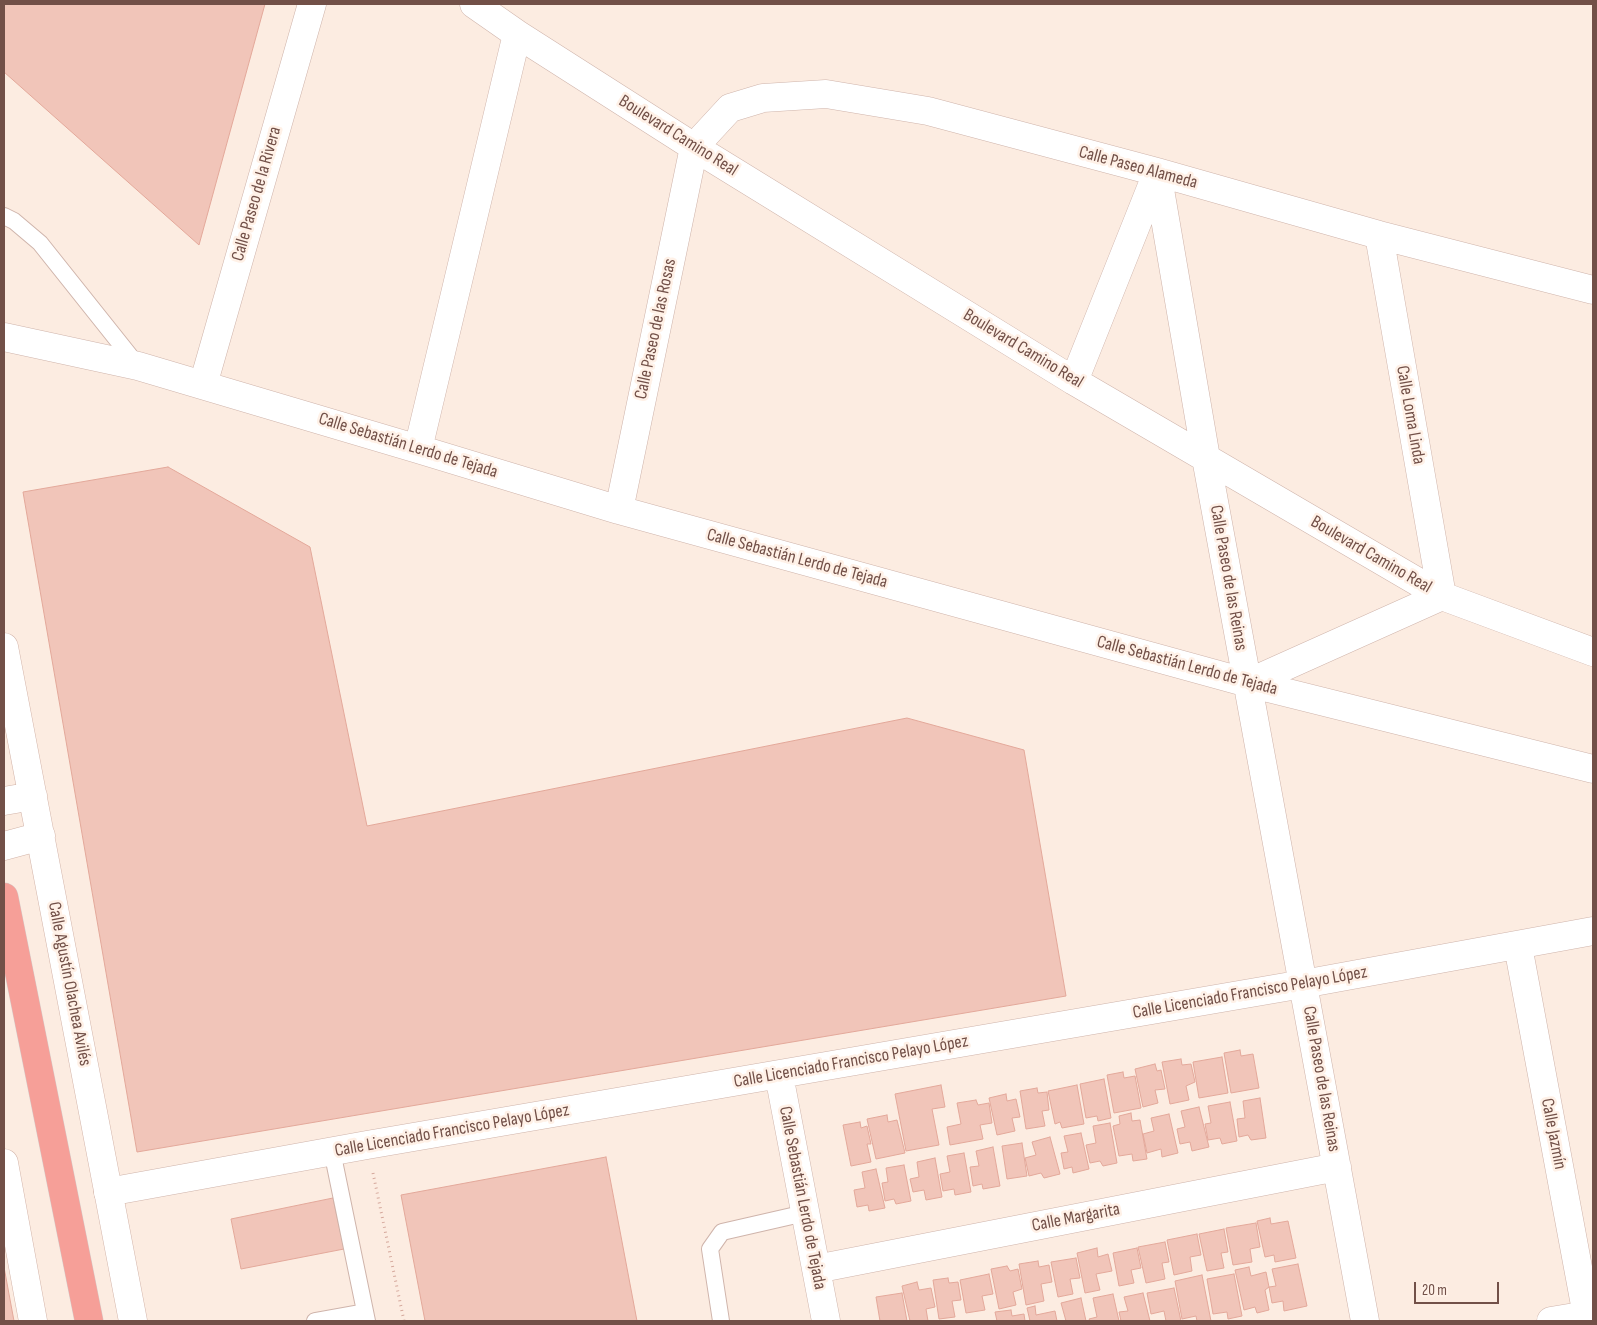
<!DOCTYPE html>
<html>
<head>
<meta charset="utf-8">
<style>
  body { margin:0 }
  #map { position:relative; width:1597px; height:1325px; overflow:hidden; background:#fcece1; font-family:"Sofia Sans Condensed",sans-serif }
  canvas { display:block }
  .frame { position:absolute; inset:0; border:5px solid #725048; pointer-events:none }
  .scale { position:absolute; left:1414px; top:1282px; width:85px; height:22px; box-sizing:border-box; border:2px solid #725048; border-top:0; padding-left:6px; font-size:15px; line-height:18px; white-space:nowrap; color:#725048; -webkit-text-stroke:4px #fff1e7; paint-order:stroke }
</style>
</head>
<body>
<div id="map">
<canvas width="1597" height="1325"></canvas>
<div class="frame"></div>
<div class="scale">20 m</div>
</div>
<script>
const c = document.querySelector('canvas').getContext('2d');
c.lineJoin = 'round';
function paint(path, color) { c.fillStyle = color; c.fill(path, 'evenodd'); }
const shape = rows => new Path2D(rows.map(r => 'M' + r).join(''));
function strokePath(path, color, width, dash) { c.strokeStyle = color; c.lineWidth = width; c.lineCap = dash ? 'butt' : 'round'; c.setLineDash(dash || []); c.stroke(path); }
function drawText(font, color, halo, rows, align = 'center') {
  c.font = font + ' "Sofia Sans Condensed",sans-serif'; c.lineWidth = 5; c.setLineDash([]); c.textBaseline = 'middle'; c.strokeStyle = halo; c.fillStyle = color; for (const [text, x, y, turn = 0] of rows) {
    c.save(); c.translate(x, y); c.rotate((+turn || 0) * Math.PI / 180); c.textAlign = isNaN(turn) ? turn : align; if (halo) c.strokeText(text, 0, 0); c.fillText(text, 0, 0); c.restore();
  }
}
const building = shape([
  [4,4,265,4,199,245,4,72,4,4],
  [168,467,310,547,367,826,907,718,1024,750,1066,996,137,1152,23,492,168,467],
  [1240,1050,1241,1056,1253,1054,1259,1088,1231,1093,1224,1053,1240,1050],
  [1222,1057,1228,1093,1199,1098,1193,1062,1222,1057],
  [1181,1059,1182,1065,1191,1064,1195,1082,1186,1086,1189,1100,1170,1104,1162,1062,1181,1059],
  [1155,1064,1157,1071,1161,1070,1165,1089,1155,1090,1158,1103,1143,1107,1135,1069,1155,1064],
  [1123,1072,1124,1078,1135,1076,1141,1108,1114,1113,1107,1075,1123,1072],
  [1104,1079,1111,1118,1098,1121,1097,1116,1086,1118,1080,1084,1104,1079],
  [941,1085,945,1107,932,1109,939,1145,906,1151,895,1094,941,1085],
  [1077,1085,1084,1124,1062,1128,1060,1122,1055,1124,1048,1091,1077,1085],
  [1037,1088,1038,1093,1047,1092,1049,1110,1042,1111,1045,1126,1026,1129,1020,1091,1037,1088],
  [1006,1094,1007,1101,1016,1099,1020,1117,1012,1118,1015,1131,997,1135,989,1098,1006,1094],
  [1260,1098,1266,1138,1251,1140,1248,1135,1239,1137,1237,1119,1245,1118,1243,1101,1260,1098],
  [976,1100,978,1105,989,1103,992,1123,980,1125,983,1139,950,1145,947,1127,961,1124,957,1103,976,1100],
  [1230,1102,1237,1141,1222,1144,1220,1138,1208,1140,1205,1124,1211,1123,1208,1106,1230,1102],
  [1199,1107,1209,1147,1192,1151,1190,1142,1180,1144,1177,1129,1185,1127,1181,1111,1199,1107],
  [1131,1113,1132,1121,1140,1120,1147,1159,1133,1161,1132,1154,1119,1156,1113,1126,1120,1124,1119,1116,1131,1113],
  [1169,1114,1178,1153,1162,1157,1161,1149,1147,1153,1143,1134,1154,1131,1151,1118,1169,1114],
  [887,1115,888,1122,897,1120,905,1153,876,1159,867,1119,887,1115],
  [860,1122,861,1128,867,1126,871,1144,867,1144,871,1162,851,1166,843,1125,860,1122],
  [1110,1123,1117,1163,1103,1166,1100,1161,1090,1163,1086,1145,1096,1143,1093,1126,1110,1123],
  [1081,1133,1089,1169,1073,1173,1072,1167,1064,1169,1061,1153,1068,1152,1064,1136,1081,1133],
  [1050,1137,1060,1174,1044,1178,1041,1173,1029,1176,1025,1158,1036,1155,1032,1142,1050,1137],
  [1022,1143,1027,1176,1007,1179,1002,1146,1022,1143],
  [993,1147,1000,1186,983,1189,982,1184,973,1186,970,1167,979,1166,976,1151,993,1147],
  [964,1153,971,1192,955,1195,954,1189,943,1191,940,1174,950,1172,947,1156,964,1153],
  [606,1157,637,1321,425,1321,401,1195,606,1157],
  [935,1158,942,1197,926,1200,924,1190,913,1192,910,1179,919,1177,917,1162,935,1158],
  [904,1165,911,1201,896,1204,894,1199,885,1201,882,1183,888,1182,886,1168,904,1165],
  [876,1169,885,1208,869,1211,868,1205,857,1207,854,1190,865,1188,862,1172,876,1169],
  [333,1198,344,1249,241,1269,231,1219,333,1198],
  [1270,1218,1271,1224,1288,1221,1296,1258,1275,1262,1274,1255,1265,1257,1257,1221,1270,1218],
  [1256,1223,1260,1247,1250,1249,1252,1262,1233,1265,1226,1228,1256,1223],
  [1224,1229,1228,1252,1221,1253,1224,1268,1207,1271,1199,1234,1224,1229],
  [1197,1234,1201,1255,1190,1257,1192,1271,1174,1275,1167,1240,1197,1234],
  [1165,1242,1169,1262,1162,1263,1165,1279,1146,1283,1138,1247,1165,1242],
  [1097,1248,1098,1257,1108,1254,1112,1271,1096,1274,1100,1290,1085,1293,1077,1253,1097,1248],
  [1137,1248,1141,1268,1131,1270,1134,1283,1119,1286,1113,1253,1137,1248],
  [1076,1258,1080,1278,1070,1279,1073,1294,1058,1297,1051,1262,1076,1258],
  [1038,1261,1039,1267,1049,1265,1052,1282,1041,1284,1044,1301,1026,1305,1019,1264,1038,1261],
  [1298,1264,1307,1306,1284,1311,1283,1301,1272,1303,1269,1287,1276,1286,1272,1269,1298,1264],
  [1007,1266,1010,1271,1018,1269,1022,1289,1013,1292,1016,1305,999,1309,991,1269,1007,1266],
  [4,1267,14,1321,4,1321,4,1267],
  [1249,1267,1251,1276,1266,1272,1269,1287,1265,1290,1269,1310,1257,1313,1255,1307,1244,1310,1235,1270,1249,1267],
  [989,1274,993,1294,982,1296,985,1310,966,1313,960,1280,989,1274],
  [1234,1274,1242,1316,1228,1319,1227,1312,1213,1314,1207,1279,1234,1274],
  [1202,1275,1211,1321,1197,1321,1196,1316,1182,1319,1175,1281,1202,1275],
  [948,1278,949,1283,958,1282,961,1300,952,1301,955,1317,939,1319,933,1280,948,1278],
  [917,1282,919,1290,931,1288,935,1307,926,1309,928,1321,910,1321,902,1286,917,1282],
  [1174,1288,1181,1321,1166,1321,1164,1311,1151,1314,1147,1293,1174,1288],
  [902,1293,907,1321,880,1321,876,1297,902,1293],
  [1143,1293,1150,1321,1121,1321,1119,1312,1128,1311,1124,1297,1143,1293],
  [1113,1294,1119,1321,1090,1321,1089,1319,1097,1317,1093,1298,1113,1294],
  [1081,1298,1086,1321,1066,1321,1061,1303,1081,1298],
  [1035,1306,1036,1315,1055,1311,1057,1321,1030,1321,1027,1308,1035,1306],
  [1011,1310,1012,1316,1024,1314,1025,1321,997,1321,995,1312,1011,1310]
]);
const path = shape([
  [373,1173,404,1321]
]);
const lane = shape([
  [4,216,14,221,40,243,138,366],
  [332,1151,367,1321],
  [315,1321,365,1312],
  [721,1321,710,1249,722,1232,805,1213]
]);
const street = shape([
  [474,4,517,34,694,147,1074,381,1442,596,1593,652],
  [1157,172,1206,458,1365,1321],
  [4,337,138,366,418,449,619,510,1248,683,1593,769],
  [1074,381,1157,173],
  [203,385,312,4],
  [418,449,517,34],
  [619,510,694,147,730,108,763,98,826,94,928,111,1157,172,1379,235,1593,290],
  [1248,683,1442,596,1379,235],
  [1518,946,1588,1321],
  [779,1075,826,1321],
  [108,1192,367,1145,1303,984,1593,931],
  [816,1269,1337,1167],
  [1551,1321,1593,1314]
]);
const secondary = shape([
  [4,647,133,1321],
  [4,801,33,796],
  [4,846,41,836],
  [4,1163,33,1321]
]);
const highway = shape([
  [4,897,89,1321]
]);
const streetNames = [
  ["Boulevard Camino Real",678,136,32],
  ["Calle Paseo Alameda",1138,168,15],
  ["Calle Paseo de la Rivera",257,194,-74],
  ["Calle Paseo de las Rosas",656,329,-78],
  ["Boulevard Camino Real",1023,349,31],
  ["Calle Loma Linda",1410,415,80],
  ["Calle Sebastián Lerdo de Tejada",408,446,17],
  ["Boulevard Camino Real",1371,555,30],
  ["Calle Sebastián Lerdo de Tejada",797,559,15],
  ["Calle Paseo de las Reinas",1228,578,80],
  ["Calle Sebastián Lerdo de Tejada",1187,666,15],
  ["Calle Agustín Olachea Avilés",69,984,79],
  ["Calle Licenciado Francisco Pelayo López",1250,993,-10],
  ["Calle Licenciado Francisco Pelayo López",851,1062,-10],
  ["Calle Paseo de las Reinas",1321,1079,80],
  ["Calle Licenciado Francisco Pelayo López",452,1131,-10],
  ["Calle Jazmín",1553,1134,79],
  ["Calle Sebastián Lerdo de Tejada",802,1198,79],
  ["Calle Margarita",1076,1218,-11]
];
paint(building, '#f1c5b9');
strokePath(building, '#e3a89a', 1);
strokePath(lane, '#cfb4ab', 18);
strokePath(street, '#cfb4ab', 29);
strokePath(secondary, '#d2b3a8', 29);
strokePath(highway, '#d5cac8', 29);
strokePath(path, '#d5a89c', 3, [1, 4]);
strokePath(lane, '#fff', 16);
strokePath(street, '#fff', 28);
strokePath(secondary, '#fff', 28);
strokePath(highway, '#f69f98', 28);
drawText('18px', '#725048', '#fff1e7', streetNames);
</script>
</body>
</html>
